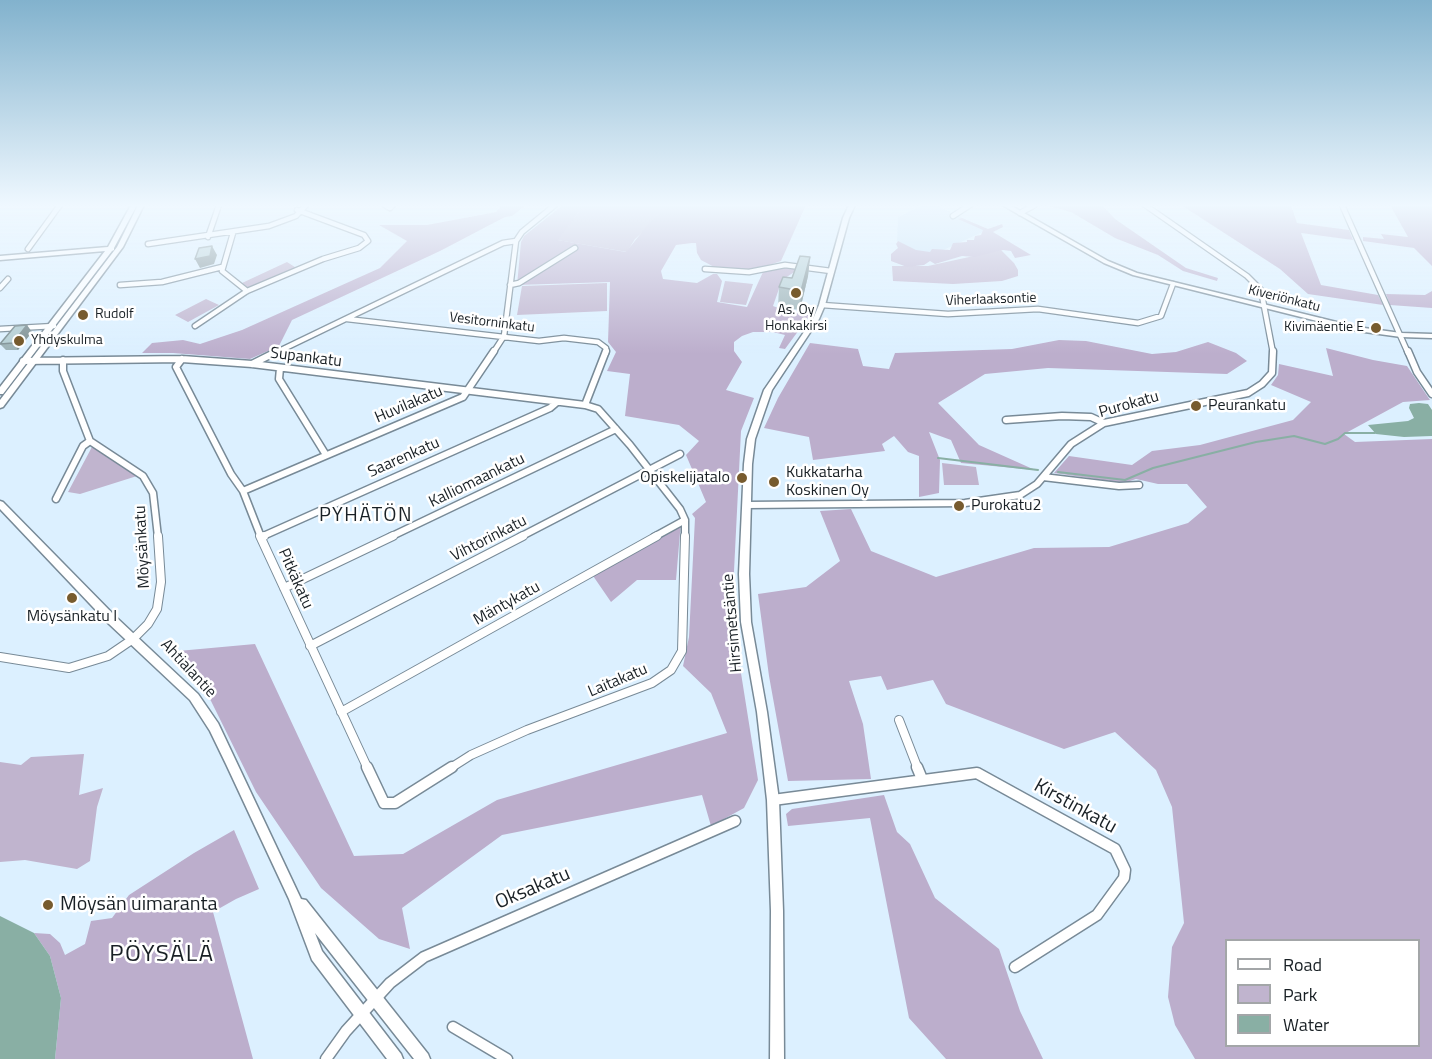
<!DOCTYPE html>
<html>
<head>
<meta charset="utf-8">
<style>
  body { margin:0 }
  #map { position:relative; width:1432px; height:1059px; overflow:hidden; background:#dcf0ff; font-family:"Titillium Web",sans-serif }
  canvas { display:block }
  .legend { position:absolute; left:1225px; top:939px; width:195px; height:108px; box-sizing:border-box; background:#fff; border:2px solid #a3a6a8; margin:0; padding:8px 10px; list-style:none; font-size:18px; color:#192025 }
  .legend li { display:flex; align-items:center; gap:12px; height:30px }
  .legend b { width:30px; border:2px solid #a3a6a8 }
</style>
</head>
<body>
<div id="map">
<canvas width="1432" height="1059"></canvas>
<ul class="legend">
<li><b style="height:8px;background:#fff"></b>Road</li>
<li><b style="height:16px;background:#c0b4ce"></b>Park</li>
<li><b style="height:16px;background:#89afa4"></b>Water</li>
</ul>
</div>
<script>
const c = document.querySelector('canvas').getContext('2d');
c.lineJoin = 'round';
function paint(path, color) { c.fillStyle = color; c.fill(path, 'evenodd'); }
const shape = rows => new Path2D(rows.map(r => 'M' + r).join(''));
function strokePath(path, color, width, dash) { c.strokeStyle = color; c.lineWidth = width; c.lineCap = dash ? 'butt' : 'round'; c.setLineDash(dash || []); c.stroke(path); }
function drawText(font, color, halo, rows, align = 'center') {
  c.font = font + ' "Titillium Web",sans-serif'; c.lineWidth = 5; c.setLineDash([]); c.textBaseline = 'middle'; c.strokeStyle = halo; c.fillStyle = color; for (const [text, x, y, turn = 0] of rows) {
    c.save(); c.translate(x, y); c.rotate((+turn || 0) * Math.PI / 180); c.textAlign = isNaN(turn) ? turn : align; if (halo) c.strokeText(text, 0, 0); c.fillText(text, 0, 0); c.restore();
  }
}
const built = shape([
  [922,205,936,205,987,230,928,257,897,241,898,217]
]);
const green = shape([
  [584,205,673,205,635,239,627,252,557,240],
  [1001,250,1014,263,1018,270,1018,276,1002,281,953,284,893,281,892,266,928,266],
  [287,262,298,269,250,289,242,283],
  [725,281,753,284,746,305,720,302],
  [607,283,607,311,517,315,522,286],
  [206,299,219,305,188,322,175,315],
  [93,445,137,476,80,494,68,492],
  [942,463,976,467,979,485,944,485],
  [84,754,79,795,103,788,97,807,90,861,77,869,25,860,0,862,0,762,21,765,31,757]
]);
const forest = shape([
  [502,205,526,205,512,216,505,217,440,251,292,320,279,346,250,359,173,353,142,353,152,343,183,340,200,344,242,330,380,268,407,241,379,225,427,225,496,212],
  [563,205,584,205,558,240,626,252,650,222,673,205,806,205,781,261,755,270,718,269,701,260,697,253,696,243,692,243,676,245,661,271,663,279,697,283,713,274,717,274,722,281,717,302,747,307,763,272,778,266,799,269,782,280,773,306,789,312,810,315,785,349,779,348,785,335,773,332,753,332,742,336,734,342,734,351,742,362,726,390,754,398,741,431,734,571,737,648,758,780,744,808,711,826,702,795,502,835,402,908,410,949,379,939,321,888,256,792,211,701,178,651,255,644,354,856,403,854,497,800,727,733,711,693,683,666,689,637,695,518,692,514,706,502,686,455,699,441,679,425,625,416,630,374,607,371,616,352,608,342,610,282,517,285,521,242,524,236],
  [1046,205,1102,205,1115,219,1186,268,1218,278,1217,281,1183,271,1158,255,1115,238,1071,212],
  [1181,205,1291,205,1297,223,1349,230,1353,240,1301,233,1321,285,1378,295,1383,305,1308,294,1280,269],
  [1390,205,1432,205,1432,266,1414,248,1363,241,1363,237,1384,239,1381,234,1408,237],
  [962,218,988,229,1002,224,1003,227,993,232,1031,255,1015,258,1011,251,1003,250,975,257,962,256,935,264,930,261,924,265,907,267,891,261,891,254,898,248,896,244,898,241,916,250,930,252,932,249,950,250,953,243,967,242,967,240,974,240,975,236,981,235,983,230,958,219],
  [1432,291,1432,308,1390,305,1386,294,1425,295],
  [1059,340,1086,341,1152,354,1176,352,1208,342,1236,353,1247,361,1227,374,1048,368,985,374,938,403,979,445,1035,470,961,463,951,440,929,432,940,460,939,493,919,497,919,456,908,452,894,436,882,444,885,451,813,460,809,437,764,428,778,398,810,343,858,349,863,366,889,369,895,353,1012,349],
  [1326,348,1373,360,1407,366,1430,400,1403,402,1344,434,1355,442,1432,439,1432,1059,1195,1059,1175,1025,1168,997,1172,947,1184,923,1172,807,1156,770,1115,732,1064,749,946,704,933,680,887,690,881,676,849,681,863,724,871,779,788,781,769,676,758,594,806,587,840,561,820,511,851,509,871,551,936,577,1034,548,1109,547,1188,523,1207,507,1187,484,1158,484,1136,479,1124,483,1054,473,1069,456,1132,465,1152,451,1200,445,1293,420,1311,402,1271,385,1278,375,1279,364,1333,376],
  [1226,940,1418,940,1418,1046,1226,1046],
  [681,521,676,580,637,580,611,602,589,570],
  [884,795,897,832,910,844,935,898,999,949,1020,1011,1043,1059,946,1059,909,1018,870,818,788,826,786,814,792,809],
  [234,830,259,889,236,899,213,912,253,1059,55,1059,61,998,50,956,34,933,50,934,60,943,65,955,85,944,91,921,112,918,129,895,194,853]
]);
const water = shape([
  [1419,403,1428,404,1432,410,1432,436,1404,437,1376,434,1368,425,1408,421,1414,418,1409,408,1410,404],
  [0,916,34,933,50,956,61,998,55,1059,0,1059]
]);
const stream = shape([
  [938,458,1038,470],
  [1058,472,1125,480,1153,468,1256,442,1294,436,1325,444,1338,439,1345,433,1375,433]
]);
const streetFar3 = shape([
  [385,205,390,208,393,205],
  [1145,205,1247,276,1261,290,1273,353],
  [1342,205,1408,353],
  [1020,213,1035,205],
  [953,216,970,205],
  [233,233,222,271,247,291],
  [208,237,219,205],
  [148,244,269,226,296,216,306,205],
  [28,249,60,205],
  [705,269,749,272,785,265,831,271],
  [120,285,162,282,222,267],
  [510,285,519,283,575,248],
  [0,288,8,279],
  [822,305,948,314,1038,309,1138,323,1161,316,1173,284],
  [347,319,539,341,564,338,598,342,606,348,606,353],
  [195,326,247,291,323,259,359,248,368,241,364,235,297,210],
  [0,329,54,326],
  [275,353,503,243,516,241],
  [493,353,504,336,516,241,522,232,555,205]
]);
const streetFar2 = shape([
  [1408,351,1417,372,1432,394],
  [182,359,252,364,585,405,598,409,630,445,680,509,685,520,685,537],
  [182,359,176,367,231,474,243,491,261,537],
  [63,360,63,371,90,441,143,476,153,493,158,537],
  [23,361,182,359],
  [252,364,278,351],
  [280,368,279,379,326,455],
  [585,405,606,351],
  [1006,420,1062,416,1091,417,1104,423],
  [1043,477,1119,486,1139,485],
  [243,491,463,397,494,351],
  [56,499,83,446,90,441],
  [747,505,965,503,1020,495,1037,484,1071,444,1104,423,1248,393,1262,384,1272,373,1273,351],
  [261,537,550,408,557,402],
  [390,537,616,429],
  [520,537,680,454],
  [654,537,685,520]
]);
const streetFar1 = shape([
  [260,536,368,769],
  [261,537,264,536],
  [284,588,393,536],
  [310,646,523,536],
  [0,657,69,668,108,656,133,639,148,624,157,609,161,582,158,536],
  [341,712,657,536],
  [899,720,918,769],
  [449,769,471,755,527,730,652,683,671,670,682,651,685,536]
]);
const street = shape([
  [367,767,384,803,395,803,452,767],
  [917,767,922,779],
  [773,800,977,773,1115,849,1125,870,1124,878,1097,915,1015,967],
  [453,1027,507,1059],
  [326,1059,346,1031,390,983,424,957,735,821]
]);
const secondary = shape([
  [131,205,137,205,114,248,114,250,112,251,3,394,0,394,0,387,105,251,0,260,0,256,108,247,131,205],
  [138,205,144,205,123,247,3,407,0,408,0,400,117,247,138,205],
  [849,205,855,205,849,218,825,305,819,319,772,390,755,439,752,464,749,574,751,622,767,712,779,800,783,911,784,1059,770,1059,771,911,767,800,757,712,741,622,739,574,744,464,747,439,764,390,813,319,819,305,843,218,849,205],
  [1002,205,1010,205,1108,261,1137,273,1357,327,1401,333,1432,334,1432,338,1401,337,1357,331,1133,275,1104,263,1002,205],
  [0,501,3,502,117,618,198,694,218,723,301,899,306,900,428,1054,430,1059,414,1059,315,933,322,951,401,1054,403,1059,387,1059,312,960,289,899,226,764,210,731,190,700,109,624,0,509,0,501]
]);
const wall = shape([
  [810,257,808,276,800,310,778,307,779,287,792,278],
  [32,332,18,350,6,350,0,344]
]);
const shadedWall = shape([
  [212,246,217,255,214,264,200,268,195,259],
  [810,257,808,276,800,310,801,291],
  [27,325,32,332,18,350,13,343]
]);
const building = shape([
  [212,246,210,256,195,259,199,248,212,246],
  [800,256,810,257,801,291,779,287,783,277,792,278,800,256],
  [27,325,13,343,0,344,15,326,27,325]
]);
const markers = [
  [796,293,6,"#775b2e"],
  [83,315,6,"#775b2e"],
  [1376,328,6,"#775b2e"],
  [19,341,6,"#775b2e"],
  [1196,406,6,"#775b2e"],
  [742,478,6,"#775b2e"],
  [774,482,6,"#775b2e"],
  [959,506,6,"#775b2e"],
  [72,598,6,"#775b2e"],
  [48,905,6,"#775b2e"]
];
const farStreetnames = [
  ["Kiveriönkatu",1284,299,14],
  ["Viherlaaksontie",991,300,-2],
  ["Vesitorninkatu",492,323,7]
];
const farPoinames = [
  ["As. Oy",796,311,"center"],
  ["Honkakirsi",796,327,"center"],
  ["Rudolf",95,315],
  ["Kivimäentie E",1364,328,"right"],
  ["Yhdyskulma",31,341]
];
const streetNames = [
  ["Supankatu",306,358,7],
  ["Huvilakatu",409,405,-23],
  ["Purokatu",1129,405,-16],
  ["Saarenkatu",404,458,-24],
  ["Kalliomaankatu",477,481,-26],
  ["Vihtorinkatu",489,539,-27],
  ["Möysänkatu",143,547,-93],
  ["Pitkäkatu",295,579,66],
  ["Mäntykatu",507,604,-29],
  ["Hirsimetsäntie",733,623,-95],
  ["Ahtialantie",188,669,47],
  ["Laitakatu",618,681,-23]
];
const poiNames = [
  ["Peurankatu",1208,406],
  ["Kukkatarha",786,473],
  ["Koskinen Oy",786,491],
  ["Opiskelijatalo",730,478,"right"],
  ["Purokatu2",971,506],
  ["Möysänkatu I",72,617,"center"]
];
const quarterNames = [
  ["PYHÄTÖN",366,516]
];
const nearStreetnames = [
  ["Kirstinkatu",1075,807,29],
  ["Oksakatu",533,889,-23]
];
const nearPoinames = [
  ["Möysän uimaranta",60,905]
];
const nearQuarternames = [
  ["PÖYSÄLÄ",162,955]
];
paint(built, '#cae4f8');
paint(green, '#c0b4ce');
paint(forest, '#bcaecc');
paint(water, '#89afa4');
strokePath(stream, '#89afa4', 2);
strokePath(streetFar3, '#788a97', 7);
strokePath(streetFar2, '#788a97', 9);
strokePath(streetFar1, '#788a97', 10);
strokePath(street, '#788a97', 13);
strokePath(secondary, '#788a97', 3);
strokePath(streetFar3, '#fff', 4.5);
strokePath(streetFar2, '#fff', 6);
strokePath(streetFar1, '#fff', 8);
strokePath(street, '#fff', 10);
paint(secondary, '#fff');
paint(wall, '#9bb1b5');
paint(shadedWall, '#7e9094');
paint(building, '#b4ced3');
strokePath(building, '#7e9094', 1.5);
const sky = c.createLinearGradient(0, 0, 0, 354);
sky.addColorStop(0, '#82b2cd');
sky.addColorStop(0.58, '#eff8ff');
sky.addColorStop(1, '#eff8ff00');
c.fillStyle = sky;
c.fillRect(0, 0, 1432, 354);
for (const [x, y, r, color] of markers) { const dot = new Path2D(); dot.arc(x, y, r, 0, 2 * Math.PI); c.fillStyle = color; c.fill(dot); strokePath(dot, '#fff', 2); }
drawText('14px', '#192025', '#fff', farStreetnames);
drawText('14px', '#192025', '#fff', farPoinames, 'left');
drawText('16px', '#192025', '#fff', streetNames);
drawText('16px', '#192025', '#fff', poiNames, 'left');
c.letterSpacing = '1.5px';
drawText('20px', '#192025', '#fff', quarterNames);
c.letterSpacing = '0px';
drawText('20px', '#192025', '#fff', nearStreetnames);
drawText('20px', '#192025', '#fff', nearPoinames, 'left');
c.letterSpacing = '1.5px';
drawText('24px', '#192025', '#fff', nearQuarternames);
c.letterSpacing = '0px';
</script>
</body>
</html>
